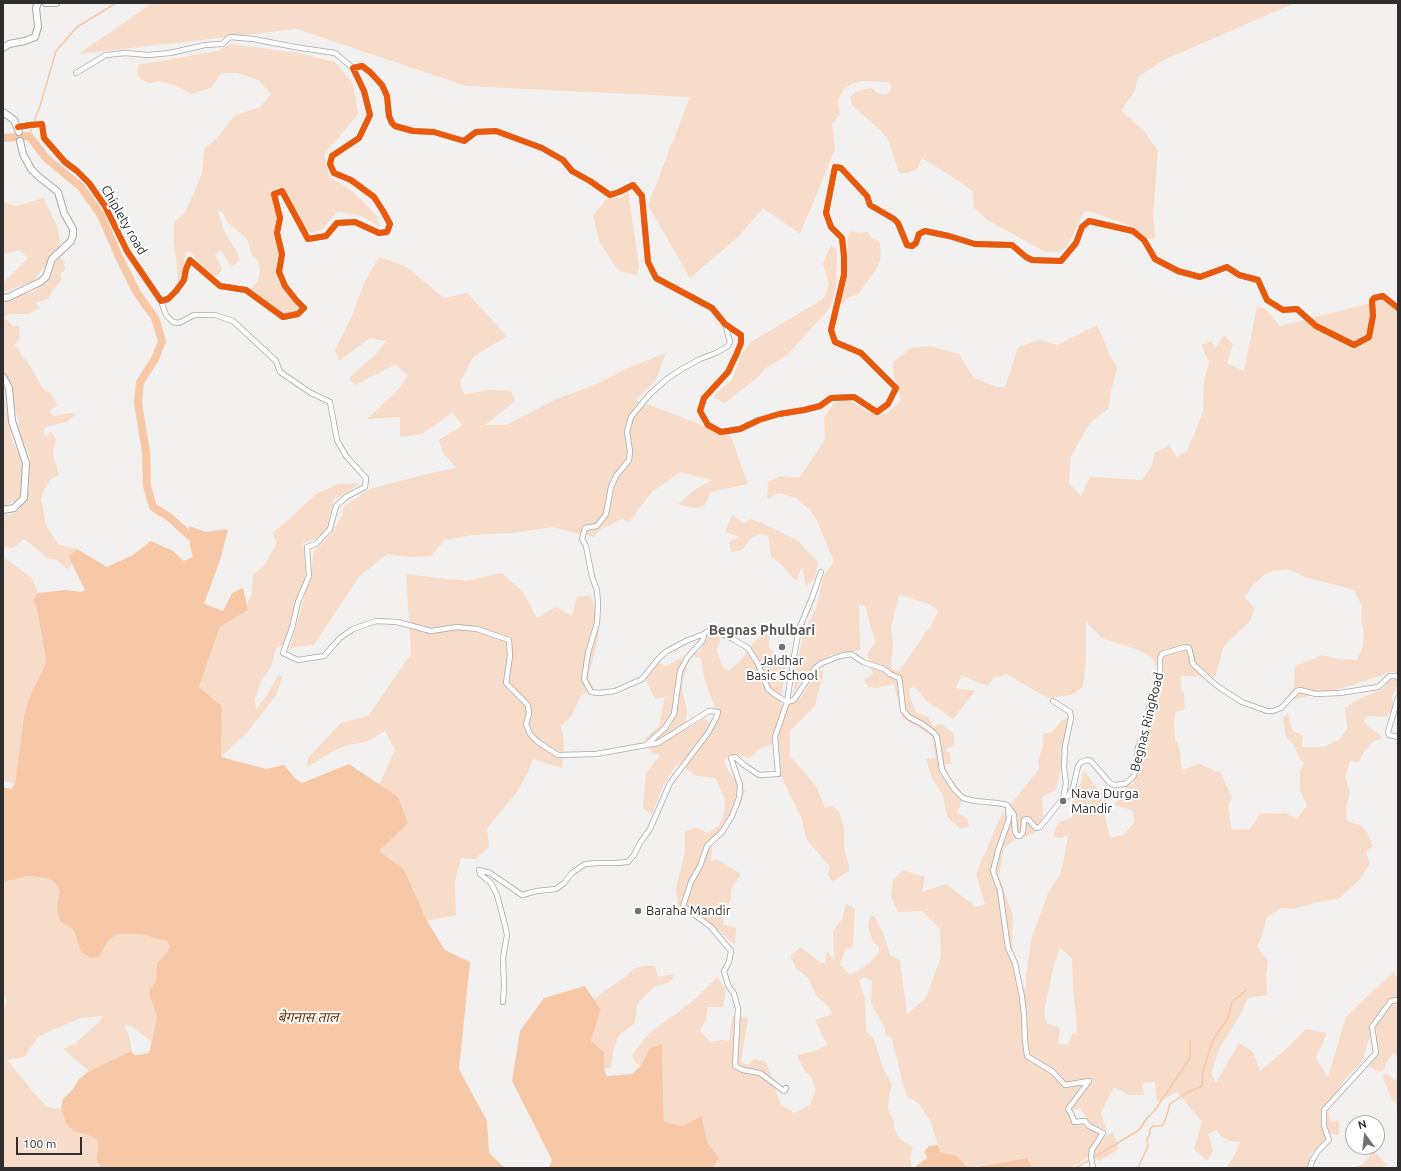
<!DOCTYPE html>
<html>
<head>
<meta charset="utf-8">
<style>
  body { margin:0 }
  #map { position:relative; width:1401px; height:1171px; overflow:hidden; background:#f3f1ef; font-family:Ubuntu,sans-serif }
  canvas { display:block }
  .frame { position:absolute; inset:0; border:4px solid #2f2d2d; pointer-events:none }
  .north { position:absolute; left:1345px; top:1115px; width:40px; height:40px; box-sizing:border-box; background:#fff; border:1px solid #acabab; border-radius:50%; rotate:345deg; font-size:11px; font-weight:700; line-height:16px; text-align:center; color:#2f2d2d }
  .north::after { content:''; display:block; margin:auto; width:14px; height:18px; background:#747271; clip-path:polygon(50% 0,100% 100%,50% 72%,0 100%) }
  .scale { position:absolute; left:16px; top:1137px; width:66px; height:18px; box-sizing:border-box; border:2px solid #2f2d2d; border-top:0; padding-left:5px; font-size:12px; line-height:14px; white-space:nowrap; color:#2f2d2d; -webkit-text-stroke:3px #fff; paint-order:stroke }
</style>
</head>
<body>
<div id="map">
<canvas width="1401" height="1171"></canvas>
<div class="frame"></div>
<div class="north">N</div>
<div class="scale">100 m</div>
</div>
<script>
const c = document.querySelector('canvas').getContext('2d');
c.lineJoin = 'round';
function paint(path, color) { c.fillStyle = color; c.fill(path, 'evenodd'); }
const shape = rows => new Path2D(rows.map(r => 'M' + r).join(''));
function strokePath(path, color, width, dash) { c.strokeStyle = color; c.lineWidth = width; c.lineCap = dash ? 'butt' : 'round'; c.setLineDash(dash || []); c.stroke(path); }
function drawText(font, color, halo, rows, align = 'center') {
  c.font = font + ' Ubuntu,"Noto Sans Devanagari",sans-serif'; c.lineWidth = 4; c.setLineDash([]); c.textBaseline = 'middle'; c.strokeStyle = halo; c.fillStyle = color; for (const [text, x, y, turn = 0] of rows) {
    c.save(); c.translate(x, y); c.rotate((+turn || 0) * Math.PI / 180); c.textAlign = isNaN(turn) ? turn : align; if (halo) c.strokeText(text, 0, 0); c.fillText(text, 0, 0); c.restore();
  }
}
const green = shape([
  [152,3,1295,3,1164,60,1138,77,1135,91,1121,110,1144,131,1158,151,1153,213,1155,238,1149,239,1134,227,1089,211,1084,212,1072,237,1067,247,1058,252,1046,252,989,221,974,208,973,192,962,183,922,158,917,169,908,173,899,173,888,139,879,129,852,105,850,97,856,92,865,89,872,88,878,93,885,95,890,91,891,86,888,82,862,81,851,84,843,90,838,101,840,115,832,124,835,150,800,234,763,208,739,236,690,278,648,205,690,97,466,86,297,29,79,54],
  [231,44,297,53,335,62,353,84,358,114,324,155,329,176,353,192,377,216,380,227,361,216,338,211,321,230,311,233,303,226,282,187,270,191,277,214,275,223,276,241,279,253,277,262,277,279,288,294,299,305,300,309,292,314,284,314,273,307,251,289,258,281,260,270,258,261,252,255,247,239,227,222,222,211,218,211,224,231,237,252,239,261,233,266,230,265,222,252,219,251,215,255,222,269,218,275,214,277,208,273,191,253,187,251,185,257,182,275,177,283,178,276,174,243,174,222,185,212,195,191,202,172,204,149,217,138,234,116,260,107,271,94,258,80,237,73,221,73,212,87,192,94,177,86,160,81,148,83,137,76,138,65,217,51],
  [628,191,639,267,637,275,622,272,616,268,600,243,593,216,607,198,622,197],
  [44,198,57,226,60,244,34,281,3,292,3,283,28,258,20,250,3,254,3,202,16,206],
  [851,231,859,233,868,232,872,238,879,241,881,250,880,261,874,273,857,295,849,297,842,304,839,303,841,294,846,284,848,236],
  [831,245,837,250,836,288,830,308,787,355,766,368,758,377,725,403,714,398,715,394,732,380,742,353,751,342,823,299,829,284,823,264],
  [60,257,65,262,64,265,65,270,60,274,62,280,51,292,49,298,36,303,40,308,28,314,9,314,4,317,13,326,19,326,20,339,13,346,17,347,23,357,29,364,43,389,50,393,58,405,49,411,54,416,70,413,76,414,67,422,57,424,44,428,45,437,51,431,56,439,53,453,59,476,52,478,44,490,41,499,46,525,59,545,77,549,69,556,72,564,68,570,57,560,47,558,37,549,24,539,13,548,3,547,3,514,9,515,20,510,22,503,29,491,30,457,26,447,16,428,19,422,14,407,12,397,13,385,3,374,3,300,34,291,50,278,52,274,55,263],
  [379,257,405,266,444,298,467,293,507,336,473,357,460,382,464,394,490,390,511,391,515,401,485,425,506,425,554,400,595,385,630,367,666,353,656,380,636,400,731,436,748,484,711,492,704,506,694,508,678,504,696,489,712,480,680,472,652,492,629,522,622,519,603,528,593,537,552,527,513,533,473,535,445,540,431,556,408,557,387,554,359,577,314,645,290,648,312,569,313,553,330,535,342,516,344,506,370,489,426,474,456,468,443,453,439,440,463,425,452,413,422,434,400,437,400,417,367,419,398,390,408,375,395,365,355,385,349,378,375,355,386,341,370,338,339,361,335,350,352,316,365,281],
  [1383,294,1398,304,1398,673,1392,672,1398,683,1397,688,1392,696,1394,707,1386,717,1368,716,1363,721,1383,738,1374,741,1363,753,1359,762,1350,761,1345,777,1350,793,1346,808,1347,821,1360,825,1367,832,1373,846,1366,852,1370,864,1359,880,1340,898,1314,903,1294,909,1281,908,1266,918,1263,933,1257,947,1268,961,1266,975,1267,995,1248,998,1238,1019,1219,1049,1211,1074,1216,1083,1239,1043,1253,1052,1260,1071,1285,1050,1306,1029,1327,1033,1316,1058,1328,1077,1346,1017,1395,970,1395,976,1398,976,1398,1056,1393,1053,1386,1063,1385,1068,1381,1072,1369,1067,1377,1031,1369,1039,1362,1062,1345,1079,1333,1098,1328,1111,1331,1122,1339,1120,1339,1135,1330,1134,1326,1139,1311,1154,1307,1168,1226,1168,1234,1156,1240,1142,1230,1141,1221,1136,1216,1130,1208,1134,1213,1151,1207,1161,1194,1149,1202,1122,1177,1092,1157,1102,1155,1082,1142,1083,1144,1095,1129,1095,1114,1087,1101,1113,1107,1131,1089,1122,1080,1108,1067,1114,1088,1128,1100,1133,1098,1141,1113,1132,1119,1149,1099,1161,1091,1154,1080,1163,1069,1168,1033,1168,1027,1158,968,1168,957,1156,940,1152,931,1122,919,1104,906,1095,892,1039,885,1034,885,1028,871,1003,872,981,865,977,859,981,865,999,866,1031,874,1039,883,1068,892,1084,889,1096,888,1109,894,1121,894,1128,900,1139,913,1147,910,1159,912,1168,713,1168,719,1158,707,1142,702,1116,682,1126,664,1123,662,1045,650,1048,641,1066,635,1062,632,1055,649,1033,676,1014,694,1000,717,977,725,988,725,996,723,1007,708,1007,706,1020,700,1031,710,1042,721,1040,729,1041,732,1016,748,1018,741,1062,748,1065,754,1059,766,1062,781,1105,794,1113,810,1105,816,1090,812,1078,804,1070,797,1055,815,1051,827,1045,815,1020,832,1014,829,1007,817,997,808,978,796,968,790,956,801,947,821,963,825,963,827,951,834,960,833,931,842,919,846,903,855,909,853,946,845,950,840,965,851,975,870,963,879,953,879,947,873,942,868,925,871,915,876,918,884,935,890,955,900,960,907,1014,926,998,941,956,940,929,922,911,898,912,891,897,893,880,903,870,925,877,922,892,946,884,976,907,985,904,976,874,1000,818,1039,769,1038,761,1043,745,1043,734,1052,732,1061,721,1074,714,1067,750,1062,763,1056,790,1042,797,1043,818,1035,833,1014,840,1004,848,999,876,1013,916,1012,943,1020,985,1026,989,1026,975,1032,936,1049,891,1061,873,1064,857,1068,835,1060,838,1053,836,1058,823,1072,817,1075,800,1084,771,1098,789,1107,798,1105,817,1110,838,1123,835,1135,821,1132,810,1114,805,1126,792,1123,780,1132,785,1135,779,1142,747,1148,737,1153,703,1162,677,1152,658,1139,650,1102,638,1086,622,1086,659,1083,687,1071,695,1048,698,1006,674,994,678,988,685,978,683,962,675,956,688,975,691,953,719,926,700,914,686,910,689,910,696,915,712,928,717,933,726,942,724,954,734,954,745,945,750,950,753,951,764,944,764,951,778,961,791,961,805,957,813,967,818,969,827,960,828,947,817,943,796,931,776,926,759,936,758,931,735,902,718,894,684,876,688,868,687,864,680,873,674,867,654,875,642,865,606,859,605,860,650,830,655,805,673,793,695,797,665,804,631,816,609,823,577,834,562,817,521,810,510,796,498,779,493,767,499,768,482,780,476,799,478,825,440,824,418,834,403,848,399,862,408,868,411,886,414,901,400,894,375,893,362,911,348,930,346,959,354,974,378,997,387,1005,387,1018,347,1040,340,1057,345,1097,325,1109,353,1117,368,1111,391,1108,409,1090,423,1071,456,1069,483,1081,496,1090,477,1142,480,1151,467,1155,453,1169,445,1177,457,1187,451,1203,412,1204,381,1209,362,1201,345,1212,341,1215,348,1224,335,1233,344,1227,363,1244,371,1257,307,1265,308,1280,326,1382,300],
  [1288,569,1305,577,1354,590,1362,606,1361,621,1364,632,1363,647,1357,660,1339,659,1322,655,1295,666,1294,687,1283,702,1343,688,1392,672,1383,689,1361,698,1345,708,1347,729,1339,740,1323,747,1302,747,1303,736,1292,730,1288,713,1283,718,1286,737,1294,745,1299,758,1304,763,1300,772,1300,790,1307,805,1297,819,1286,813,1260,814,1250,829,1232,830,1228,807,1232,798,1221,773,1199,764,1182,770,1179,747,1175,738,1174,720,1176,712,1185,709,1184,692,1181,689,1181,676,1215,677,1224,646,1249,622,1255,609,1245,597,1252,586,1264,575,1272,571],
  [899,595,908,597,931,605,938,611,932,624,899,671,892,669,891,662,893,646,891,627],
  [1060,948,1072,958,1073,989,1076,1017,1077,1034,1073,1033,1067,1045,1058,1043,1060,1028,1047,1023,1044,1013,1052,972],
  [3,390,12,440,21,457,24,481,19,499,3,507],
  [360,483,350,491,334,499,326,530,314,540,303,543,305,566,305,581,295,603,291,624,285,643,276,649,271,667,261,681,255,699,256,709,267,695,278,675,282,676,277,694,246,734,221,757,222,706,199,687,220,627,248,610,248,601,252,594,253,575,265,564,277,542,272,533,285,523,316,494,338,484],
  [732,515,744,523,751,519,773,528,798,541,818,562,815,578,806,587,802,567,796,581,781,564,771,556,768,536,759,534,751,538,742,550,731,552,729,542,739,537,725,532],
  [3,557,32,578,38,593,33,600,37,608,46,661,43,670,28,700,24,716,15,784,3,781],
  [502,573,523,592,537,618,556,607,572,616,577,597,590,595,595,607,595,615,599,629,598,639,588,678,594,688,580,697,572,715,561,726,564,742,562,768,533,759,528,772,517,792,487,828,489,847,475,859,461,858,455,882,456,915,427,921,404,869,379,851,398,797,379,785,395,750,385,731,366,742,347,745,332,752,307,767,308,758,341,723,368,716,411,654,406,574,466,581],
  [713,634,721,638,717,650,722,666,729,671,740,661,754,642,764,634,771,634,768,645,771,650,787,662,780,703,785,707,802,696,817,672,824,670,815,706,790,731,790,756,816,786,825,808,831,806,839,811,844,828,844,847,850,870,833,882,828,875,830,867,807,840,801,817,781,776,772,744,759,749,749,759,741,755,731,756,724,760,729,772,745,791,741,804,724,835,712,844,711,861,718,860,741,874,731,890,731,899,724,913,723,924,736,928,735,945,706,920,683,913,678,905,676,889,685,851,685,831,696,828,708,833,719,825,724,814,725,799,715,778,696,776,685,768,689,759,675,767,664,784,652,814,643,808,646,773,660,755,652,753,645,739,659,726,665,697,655,699,646,680,659,663,666,666,683,657,687,669,683,679,682,690,687,710,685,730,705,718,710,724,715,716,714,704,705,682,701,658,695,657,694,654,700,651,708,635],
  [31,876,50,879,57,885,59,896,57,909,76,936,80,950,92,958,99,957,108,941,116,935,127,934,146,935,157,939,167,940,169,943,167,953,158,962,156,981,154,983,157,1016,152,1042,130,1025,125,1026,129,1036,132,1052,129,1052,89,1071,63,1049,76,1043,99,1022,104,1016,80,1018,39,1036,24,1057,7,1060,34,1093,47,1107,61,1109,63,1115,68,1126,73,1131,95,1137,98,1144,96,1158,101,1168,3,1168,3,1009,7,1002,3,993,3,882,24,877],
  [644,966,655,966,658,977,675,974,670,982,654,987,637,1004,635,1023,618,1036,613,1053,611,1067,604,1070,604,1052,591,1041,601,1010,594,1000,602,993,625,977,634,968],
  [1387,1073,1394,1080,1398,1078,1398,1107,1390,1096,1382,1075],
  [1374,1151,1387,1165,1381,1168,1353,1168,1363,1164]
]);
const water = shape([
  [189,526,206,532,228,529,221,557,204,604,223,611,232,593,243,588,248,610,220,627,199,687,222,706,221,757,266,769,284,765,296,779,302,783,349,764,398,797,408,823,379,851,404,869,427,921,445,950,470,962,459,1069,487,1121,489,1153,505,1168,101,1168,96,1158,98,1147,97,1140,91,1136,73,1131,66,1123,61,1109,63,1099,73,1089,79,1079,89,1071,129,1052,132,1052,135,1055,138,1055,148,1053,150,1050,157,1016,150,996,150,989,156,981,157,965,158,962,167,953,169,947,167,940,157,939,146,935,127,934,116,935,108,941,99,957,92,958,82,953,80,950,76,936,72,929,60,921,57,909,59,892,57,885,53,881,50,879,31,876,24,877,3,882,3,787,11,789,15,784,24,716,28,700,43,670,46,661,37,608,33,600,38,593,66,590,81,592,85,590,72,564,69,556,77,549,107,567,133,555,151,541,173,551,184,561,193,557,190,546],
  [585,986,601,1010,591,1041,604,1052,604,1070,607,1076,632,1074,641,1066,650,1048,662,1044,664,1122,682,1126,702,1116,707,1142,719,1158,713,1168,549,1168,552,1160,512,1081,520,1031,544,998],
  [938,1145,940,1152,957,1156,968,1168,914,1168,924,1160,927,1159,925,1151,929,1146],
  [1027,1158,1033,1168,971,1168]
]);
const stream = shape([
  [29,136,41,103,56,51,77,27,116,3],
  [1093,1158,1139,1130,1147,1118,1155,1110,1190,1058,1190,1040],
  [1075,1168,1090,1160],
  [1138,1168,1148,1146,1147,1139,1150,1134,1150,1129,1153,1126,1162,1126,1166,1118,1170,1104,1186,1093,1202,1086,1203,1071,1213,1040,1228,1018,1232,1002,1246,990]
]);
const river = shape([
  [3,138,29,136,46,158,81,187,101,215,118,255,137,293,155,318,162,341,155,359,140,382,138,403,146,452,147,486,153,507,169,517,190,536]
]);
const street = shape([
  [76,73,106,55,125,53,148,55,170,53,205,45,222,44,230,37,253,39,295,47,335,53,353,68],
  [18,127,30,125,42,124,44,138,65,162,77,171,89,183,105,206,127,251,161,301,168,299,176,291,184,280,186,269,190,260,220,286,246,290,283,317,298,314,304,308,296,300,285,286,279,272,282,254,277,233,280,218,274,194,282,191,308,239,326,236,337,223,355,222,379,233,387,232,390,224,383,211,374,197,351,180,334,173,330,164,332,156,359,138,370,115,364,91,353,68,362,66,370,72,382,85,387,96,389,116,392,123,395,126,413,131,434,132,464,141,476,132,496,131,542,148,563,160,572,171,590,181,610,195,619,192,633,185,642,196,648,262,656,278,712,308,725,324,741,335,741,343,737,353,728,372,704,398,700,411,708,425,721,432,740,429,759,420,779,414,804,410,820,406,831,398,854,397,877,412,888,404,896,388,861,353,835,342,831,330,844,275,844,256,842,238,831,227,826,213,835,167,841,168,867,196,870,205,894,219,898,223,907,245,912,246,916,243,919,234,925,231,949,236,975,244,1012,245,1026,257,1032,260,1061,261,1076,243,1082,227,1089,221,1133,231,1144,240,1155,259,1178,271,1200,277,1227,267,1239,275,1258,280,1267,300,1283,310,1297,309,1316,326,1354,345,1369,337,1373,316,1372,301,1374,298,1383,296,1398,308],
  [161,301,166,315,173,322,179,323,194,315,215,315,233,321,276,361,280,372,311,393,330,402,337,440,346,456,366,478,365,487,346,497,336,506,330,529,316,544,307,547,309,576,298,602,292,628,283,653,298,660,324,656,340,638,353,629,376,621,397,622,431,631,457,627,477,629,509,640,510,656,506,683,528,705,529,714,526,724,530,734,538,742,558,755,596,754,658,743,709,711,718,712,716,718,708,733,670,783,650,829,640,843,634,855,628,862,616,863,599,863,585,864,572,873,564,883,556,889,537,891,522,895,490,873,479,870,480,874,491,883,497,895,505,925,507,935,503,958,504,987,503,1002],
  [704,634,688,640,667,651,659,658,642,679,615,691,599,693,591,692,584,679,588,653,597,623,598,605,597,590,592,577,586,546,582,539,585,528,597,526,606,514,611,487,616,476,629,460,630,451,627,432,631,417,650,394,668,378,682,369,700,359,716,353,728,346,730,342,725,324],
  [1398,698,1388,732,1389,735,1398,737],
  [1053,701,1070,712,1071,718,1065,746,1064,768,1066,783,1063,800],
  [646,745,665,728,674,714,680,671,687,658,703,640,704,634,708,631,714,630,733,639,748,648,757,662,768,689,774,694,787,702,794,700,815,668,822,663,840,656,851,654,863,662,884,669,890,674,899,678,900,682,903,710,909,717,922,724,934,733,937,737,942,770,954,789,963,798,975,801,997,803,1007,805,1014,815,1015,832,1018,836,1020,836,1023,832,1024,820,1028,819,1036,828,1040,827,1060,802,1068,796,1073,788,1078,766,1081,762,1087,760,1091,761,1109,782,1114,785,1125,784,1133,777,1136,770,1138,747,1145,733,1149,707,1160,675,1160,658,1162,654,1185,647,1189,648,1193,664,1209,679,1220,688,1242,702,1267,711,1273,711,1281,708,1297,691,1300,690,1316,694,1340,693,1378,687,1390,676,1396,676,1398,678],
  [1008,808,1009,819,998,851,993,871,1000,891,1008,948,1015,963,1022,997,1024,1015,1025,1040,1027,1056,1053,1072,1065,1085,1089,1081,1068,1109,1072,1115,1074,1122,1085,1121,1089,1126,1103,1133,1092,1150,1091,1157,1093,1168],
  [786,1088,784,1091,760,1073,743,1070,735,1066,738,1008,734,994,728,985,724,971,729,962,731,951,711,927,683,906,691,882,700,866,707,846,722,832,732,816,739,798,740,785,731,758,735,757,744,765,759,775,778,774,775,737,787,702,792,668,799,629,812,598,821,572],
  [1310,1168,1312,1161,1318,1151,1329,1140,1324,1126,1324,1110,1376,1053,1372,1027,1391,1001,1398,1000]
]);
const secondary = shape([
  [46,3,56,3],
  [3,48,9,44,25,41,35,37,38,27,36,8,38,3],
  [3,112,14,120,19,132],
  [3,298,9,297,40,282,46,277,52,259,71,241,73,235,73,229,64,213,58,192,38,176,31,169,23,154,20,141],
  [3,377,9,388,12,421,26,463,24,498,14,508,3,510]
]);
const cycleway = shape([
  [18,127,30,125,42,124,44,138,65,162,77,171,89,183,105,206,127,251,161,301,168,299,176,291,184,280,186,269,190,260,220,286,246,290,283,317,298,314,304,308,296,300,285,286,279,272,282,254,277,233,280,218,274,194,282,191,308,239,326,236,337,223,355,222,379,233,387,232,390,224,383,211,374,197,351,180,334,173,330,164,332,156,359,138,370,115,364,91,353,68,362,66,370,72,382,85,387,96,389,116,392,123,395,126,413,131,434,132,464,141,476,132,496,131,542,148,563,160,572,171,590,181,610,195,619,192,633,185,642,196,648,262,656,278,712,308,725,324,741,335,741,343,737,353,728,372,704,398,700,411,708,425,721,432,740,429,759,420,779,414,804,410,820,406,831,398,854,397,877,412,888,404,896,388,861,353,835,342,831,330,844,275,844,256,842,238,831,227,826,213,835,167,841,168,867,196,870,205,894,219,898,223,907,245,912,246,916,243,919,234,925,231,949,236,975,244,1012,245,1026,257,1032,260,1061,261,1076,243,1082,227,1089,221,1133,231,1144,240,1155,259,1178,271,1200,277,1227,267,1239,275,1258,280,1267,300,1283,310,1297,309,1316,326,1354,345,1369,337,1373,316,1372,301,1374,298,1383,296,1398,308]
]);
const markers = [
  [782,647,4,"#747271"],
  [1063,801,4,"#747271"],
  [638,911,4,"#747271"]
];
const streetNames = [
  ["Chiplety road",124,220,60],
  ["Begnas RingRoad",1147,722,-76]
];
const poiNames = [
  ["Jaldhar",782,661,"center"],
  ["Basic School",782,676,"center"],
  ["Nava Durga",1071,794],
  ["Mandir",1071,809],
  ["Baraha Mandir",646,911]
];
const neighbourhoodNames = [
  ["Begnas Phulbari",762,630]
];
const waterNames = [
  ["बेगनास ताल",308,1017]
];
paint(green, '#f7dcca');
paint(water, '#f7c8a8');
strokePath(stream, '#f7c8a8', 1.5);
strokePath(river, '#f7c8a8', 8);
strokePath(street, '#aaa8a8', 6);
strokePath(secondary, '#aaa8a8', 8);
strokePath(street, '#fdfdfd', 4.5);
strokePath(secondary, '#fdfdfd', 6);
strokePath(cycleway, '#e8590c', 6);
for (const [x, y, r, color] of markers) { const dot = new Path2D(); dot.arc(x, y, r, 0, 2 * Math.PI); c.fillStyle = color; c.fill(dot); strokePath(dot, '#fff', 1.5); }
drawText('13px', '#2f2d2d', '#fff', streetNames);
drawText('13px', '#2f2d2d', '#fff', poiNames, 'left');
drawText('bold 14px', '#585553', '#fff', neighbourhoodNames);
drawText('italic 14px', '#6a3608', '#fff', waterNames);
</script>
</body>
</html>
